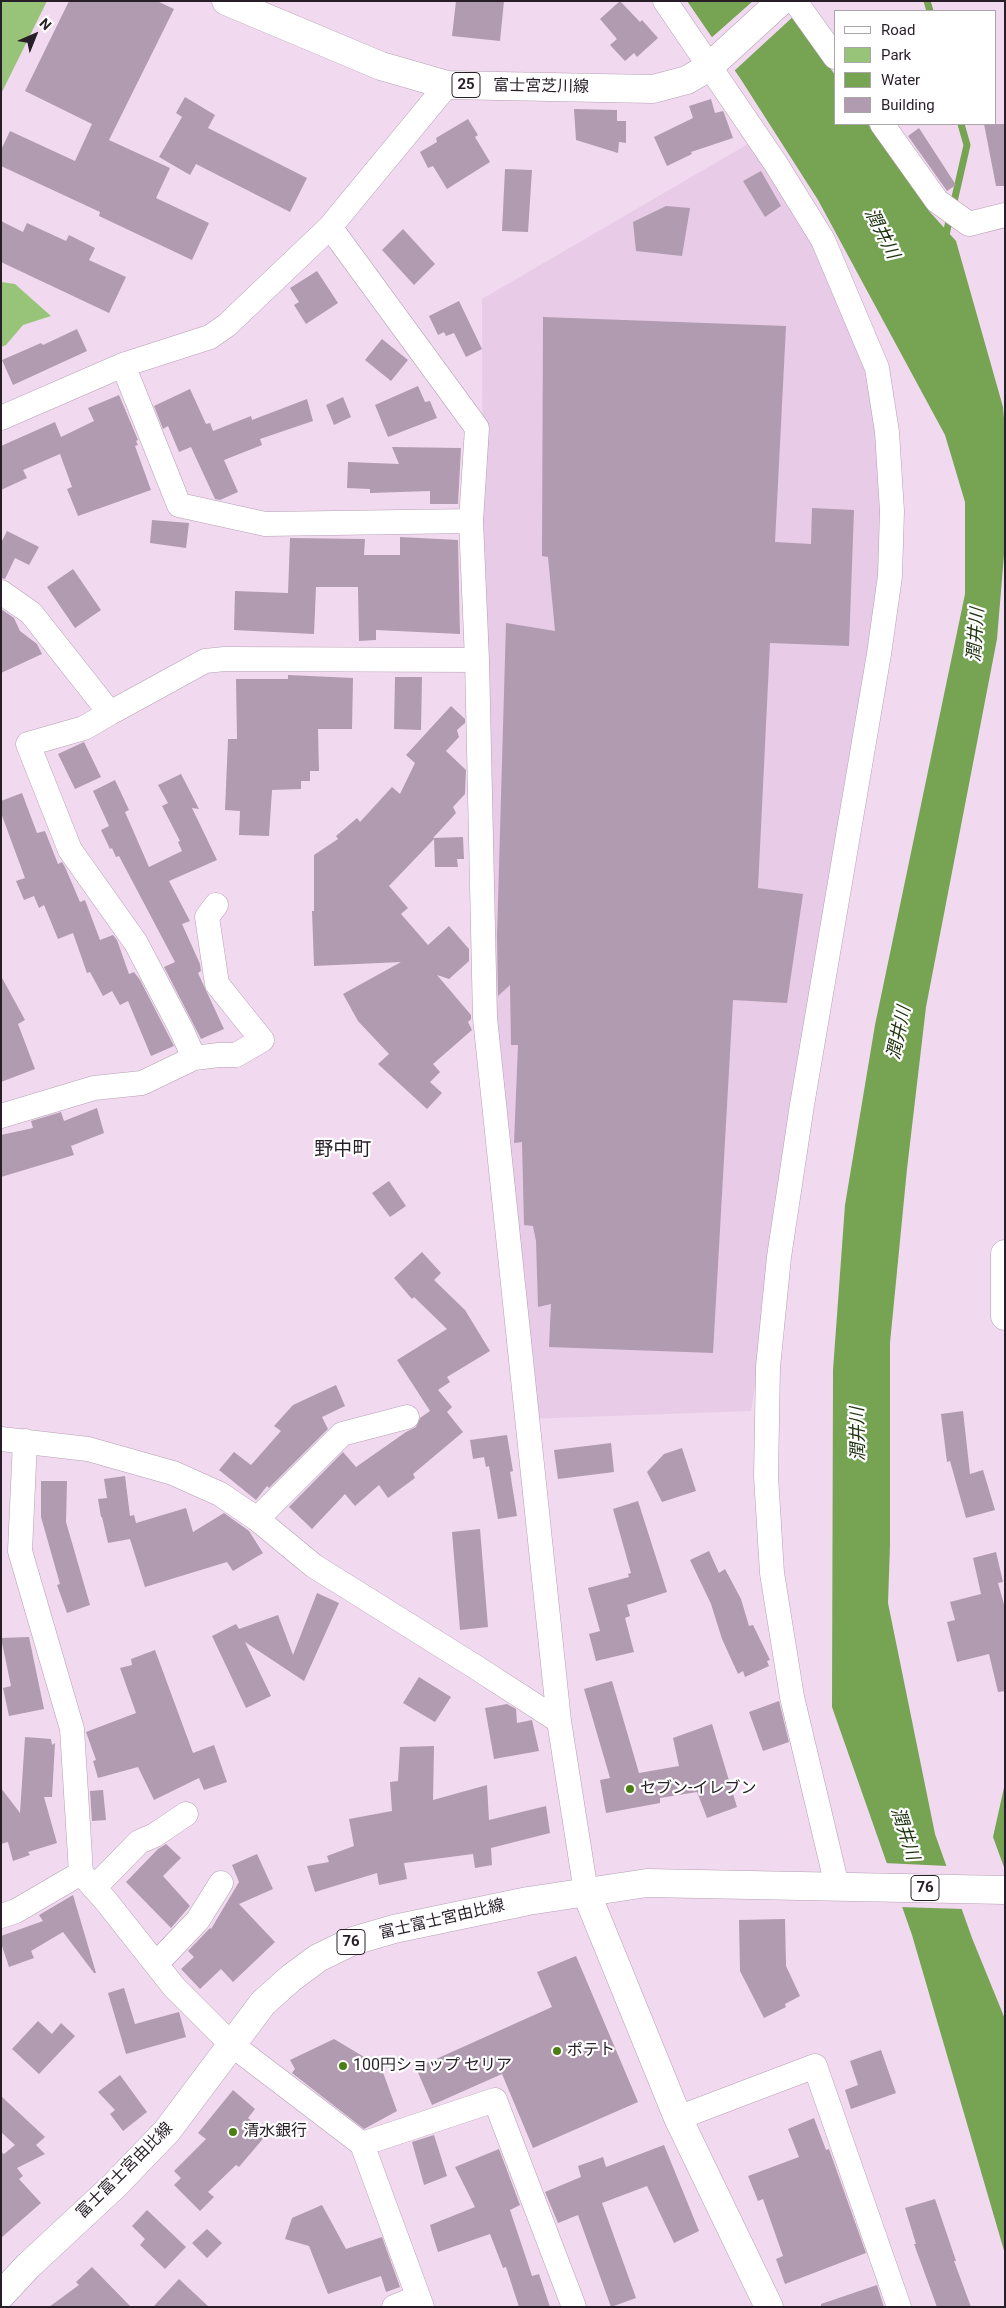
<!DOCTYPE html>
<html>
<head>
<meta charset="utf-8">
<style>
  body { margin:0 }
  #map { position:relative; width:1006px; height:2308px; overflow:hidden; background:#f1daf0; font-family:Roboto,sans-serif }
  canvas { display:block }
  .frame { position:absolute; inset:0; border:2px solid #271e27; pointer-events:none }
  .legend { position:absolute; left:834px; top:10px; width:162px; height:115px; box-sizing:border-box; background:#fff; border:1px solid #a9a5a9; margin:0; padding:6px 9px; list-style:none; font-size:15px; color:#271e27 }
  .legend li { display:flex; align-items:center; gap:10px; height:25px }
  .legend b { width:25px; border:1px solid #a9a5a9 }
  .north { position:absolute; left:10px; top:10px; width:50px; height:50px; -webkit-text-stroke:4px #fff; paint-order:stroke; rotate:44deg; font-size:14px; font-weight:700; line-height:20px; text-align:center; color:#271e27 }
  .north::after { content:''; display:block; margin:auto; width:18px; height:22px; background:#271e27; clip-path:polygon(50% 0,100% 100%,50% 72%,0 100%) }
</style>
</head>
<body>
<div id="map">
<canvas width="1006" height="2308"></canvas>
<div class="frame"></div>
<ul class="legend">
<li><b style="height:6px;background:#fff"></b>Road</li>
<li><b style="height:14px;background:#98c479"></b>Park</li>
<li><b style="height:14px;background:#76a452"></b>Water</li>
<li><b style="height:14px;background:#b19bb0"></b>Building</li>
</ul>
<div class="north">N</div>
</div>
<script>
const c = document.querySelector('canvas').getContext('2d');
c.lineJoin = 'round';
function paint(path, color) { c.fillStyle = color; c.fill(path, 'evenodd'); }
const shape = rows => new Path2D(rows.map(r => 'M' + r).join(''));
function strokePath(path, color, width, dash) { c.strokeStyle = color; c.lineWidth = width; c.lineCap = dash ? 'butt' : 'round'; c.setLineDash(dash || []); c.stroke(path); }
function drawText(font, color, halo, rows, align = 'center') {
  c.font = font + ' Roboto,"Noto Sans JP",sans-serif'; c.lineWidth = 4.5; c.setLineDash([]); c.textBaseline = 'middle'; c.strokeStyle = halo; c.fillStyle = color; for (const [text, x, y, turn = 0] of rows) {
    c.save(); c.translate(x, y); c.rotate((+turn || 0) * Math.PI / 180); c.textAlign = isNaN(turn) ? turn : align; if (halo) c.strokeText(text, 0, 0); c.fillText(text, 0, 0); c.restore();
  }
}
const built = shape([
  [748,144,825,245,872,356,899,558,857,786,751,1411,527,1419,484,958,482,299]
]);
const green = shape([
  [1,1,47,1,1,94],
  [1,282,15,284,51,316,23,325,6,345,1,347]
]);
const water = shape([
  [687,1,785,1,835,75,835,124,868,124,929,211,956,241,1003,407,1005,430,1005,543,997,639,926,1007,907,1169,890,1343,890,1545,888,1603,935,1834,972,1938,1005,2019,1005,2254,912,1935,832,1707,833,1370,845,1205,875,1025,965,594,965,502,945,435,818,200,740,78],
  [1005,1783,1005,1870,993,1837]
]);
const pier = shape([
  [753,1,788,1,796,14,733,72,710,39],
  [884,1863,948,1866,964,1909,899,1907]
]);
const stream = shape([
  [927,1,930,11],
  [953,206,967,145,961,124],
  [945,240,950,216]
]);
const building = shape([
  [69,1,157,1,174,9,109,140,170,168,156,198,209,223,192,260,99,216,100,212,1,166,1,150,10,131,75,161,92,124,25,91],
  [456,1,504,1,500,41,452,36],
  [620,1,640,22,642,20,658,38,637,57,634,53,625,61,610,45,617,39,600,19],
  [185,97,215,115,208,128,307,178,290,212,196,164,190,175,159,157,182,117,176,113],
  [711,99,715,113,723,111,724,113,733,138,691,152,692,154,667,166,654,137,693,118,689,106],
  [574,109,617,110,617,121,626,121,626,143,619,142,618,153,576,140],
  [468,119,478,135,475,137,490,162,447,189,433,166,428,168,420,152,437,142,436,138],
  [984,124,1005,124,1005,186,996,186],
  [919,128,956,185,947,191,908,136],
  [505,169,532,170,528,232,502,231],
  [761,171,781,206,765,217,743,181],
  [666,206,690,208,682,256,636,251,633,222],
  [1,221,23,232,27,223,66,241,69,235,95,248,89,260,126,277,109,313,1,262],
  [403,229,435,264,414,285,382,250],
  [317,271,338,303,306,324,294,305,299,302,290,288],
  [459,301,482,349,466,357,454,333,446,336,444,332,438,335,429,316],
  [543,317,786,326,775,542,811,544,812,508,854,510,849,646,770,643,758,888,803,894,787,1003,733,1000,713,1353,549,1347,551,1304,538,1307,536,1241,533,1226,524,1225,522,1142,514,1143,518,1045,511,1045,510,985,498,996,497,936,506,623,555,631,548,557,542,556],
  [77,329,87,351,13,385,2,360,41,343,43,345],
  [382,339,408,360,391,381,365,360],
  [418,386,425,402,430,401,437,418,388,437,375,405],
  [190,389,206,424,210,423,213,431,251,416,252,420,307,399,313,421,260,439,262,445,224,460,238,492,220,500,215,499,191,447,179,452,168,426,163,429,154,406],
  [119,395,138,440,136,441,138,445,135,446,151,490,78,516,67,489,72,487,60,454,23,470,27,478,1,490,1,446,55,422,61,437,94,421,88,408],
  [343,397,351,417,334,425,326,405],
  [392,447,461,448,458,504,430,504,430,491,370,493,370,489,347,488,348,462,399,464],
  [152,520,189,523,186,548,150,543],
  [7,531,39,547,29,565,15,558,5,579,1,578,1,543],
  [400,537,458,540,460,634,376,630,376,640,359,641,358,587,316,587,314,634,234,630,235,591,288,593,290,538,365,539,364,555,400,555],
  [73,569,101,610,75,628,47,587],
  [1,609,14,618,20,631,37,644,42,654,1,673],
  [288,675,353,678,352,729,318,729,319,771,310,771,310,781,301,781,301,789,272,790,269,836,239,835,240,811,225,810,228,739,237,739,236,679,288,679],
  [395,677,422,677,421,730,394,729],
  [451,706,465,719,465,723,457,730,459,737,446,751,466,770,465,794,453,807,456,813,433,838,463,837,464,859,457,859,458,867,435,867,434,839,389,886,408,908,401,914,428,945,449,926,469,949,469,961,449,979,437,975,471,1015,471,1019,468,1022,472,1030,433,1064,440,1072,430,1082,442,1093,427,1109,378,1064,389,1054,358,1021,343,994,401,962,314,966,312,911,314,911,314,855,338,839,336,836,357,818,360,822,392,787,400,794,415,763,406,755],
  [84,742,101,777,75,789,58,754],
  [181,774,199,809,192,808,217,860,169,881,190,921,182,924,200,964,201,971,198,973,204,986,224,1029,201,1039,164,967,175,962,119,856,116,857,112,848,110,849,101,830,109,826,93,791,115,780,129,810,125,812,149,867,182,851,178,842,180,841,162,806,168,803,158,785],
  [22,793,37,833,45,831,58,864,62,862,65,867,80,902,85,900,100,940,113,935,117,940,129,974,134,972,140,980,174,1046,151,1056,128,1001,120,1005,112,991,103,996,90,972,87,973,73,933,58,939,44,905,39,908,34,896,24,900,16,881,25,878,1,813,1,801],
  [1,976,25,1020,18,1024,35,1069,1,1082],
  [97,1108,104,1133,71,1146,74,1155,1,1177,1,1135,33,1128,31,1121,61,1112,64,1121],
  [389,1181,406,1206,390,1217,372,1193],
  [422,1252,441,1273,434,1280,465,1310,490,1351,447,1377,450,1382,438,1390,452,1407,447,1412,463,1432,413,1474,415,1478,388,1498,379,1485,355,1506,345,1494,312,1529,289,1507,343,1452,356,1467,406,1432,416,1427,420,1418,430,1411,397,1360,447,1329,414,1297,412,1299,394,1278],
  [336,1385,345,1406,322,1417,328,1429,269,1488,267,1486,256,1500,219,1470,234,1452,251,1465,281,1431,274,1426,293,1405],
  [963,1411,970,1474,983,1470,995,1510,966,1518,950,1461,947,1462,941,1414],
  [507,1435,513,1471,510,1472,517,1516,498,1519,489,1466,486,1467,484,1457,473,1459,470,1440],
  [611,1443,614,1472,558,1479,554,1450],
  [682,1448,696,1491,662,1502,647,1472,664,1454],
  [125,1476,130,1516,134,1515,136,1523,186,1508,193,1532,224,1513,249,1531,263,1553,233,1571,227,1562,145,1587,130,1539,108,1543,102,1517,101,1517,98,1499,107,1498,104,1479],
  [41,1481,67,1481,66,1522,90,1605,67,1613,57,1585,60,1584,41,1517],
  [638,1501,667,1592,627,1605,630,1616,625,1618,634,1652,596,1661,589,1634,600,1631,588,1588,629,1577,628,1574,631,1573,613,1509],
  [480,1529,488,1627,460,1630,452,1532],
  [709,1551,719,1573,725,1569,741,1599,749,1626,753,1625,770,1660,767,1661,769,1666,745,1677,743,1671,738,1674,722,1639,711,1604,690,1560],
  [996,1552,1003,1582,998,1583,1005,1608,1005,1691,998,1692,989,1654,957,1662,947,1622,955,1620,950,1602,981,1594,973,1558],
  [317,1593,339,1603,304,1681,245,1642,271,1696,246,1708,212,1636,236,1624,239,1629,278,1615,293,1655],
  [29,1637,44,1709,9,1716,3,1688,11,1686,1,1638],
  [155,1650,193,1753,214,1745,227,1782,204,1790,199,1778,154,1800,138,1767,98,1778,93,1761,96,1760,86,1732,136,1713,120,1668,132,1665,131,1659],
  [419,1677,451,1697,435,1722,403,1703],
  [612,1681,639,1773,679,1766,673,1738,712,1724,737,1807,707,1818,697,1792,660,1798,660,1803,606,1813,600,1780,610,1778,584,1689],
  [779,1701,789,1742,763,1751,749,1712],
  [507,1704,516,1709,517,1723,532,1720,539,1751,494,1759,485,1708],
  [25,1737,51,1739,52,1745,55,1743,52,1797,44,1797,57,1843,28,1852,30,1855,13,1861,8,1842,1,1844,1,1788,20,1813],
  [434,1746,433,1800,487,1785,489,1820,546,1806,550,1833,491,1848,492,1865,475,1868,473,1854,404,1863,407,1879,379,1885,377,1873,315,1892,307,1866,329,1862,327,1856,354,1846,349,1819,392,1811,390,1782,398,1781,400,1747],
  [103,1790,106,1820,92,1821,90,1791],
  [166,1844,181,1858,163,1876,190,1906,171,1928,126,1882,158,1849],
  [257,1854,273,1889,239,1904,275,1942,233,1982,221,1969,200,1989,181,1969,194,1957,188,1951,210,1928,211,1929,239,1882,232,1865],
  [73,1895,96,1973,94,1973,63,1932,31,1951,34,1958,9,1967,1,1943,1,1936,43,1921,39,1915],
  [785,1919,786,1966,800,1996,785,2004,786,2007,764,2018,740,1971,739,1920],
  [576,1956,638,2102,533,2148,502,2074,432,2105,416,2068,552,2007,537,1972],
  [124,1988,135,2024,179,2012,186,2037,126,2054,108,1993],
  [38,2021,52,2034,61,2023,75,2036,39,2074,12,2049],
  [334,2039,381,2067,397,2111,364,2129,292,2073,295,2069,290,2060],
  [881,2050,896,2093,851,2109,845,2090,858,2085,850,2061],
  [120,2075,147,2112,123,2131,110,2114,115,2110,98,2092],
  [233,2090,255,2109,248,2118,267,2134,239,2167,236,2165,208,2192,214,2197,200,2211,174,2185,181,2178,174,2171,206,2139,198,2133],
  [1,2096,45,2137,36,2145,45,2154,17,2168,23,2176,19,2179,41,2203,1,2238,1,2152,4,2154,15,2145,1,2132],
  [814,2118,826,2150,829,2149,866,2253,785,2284,776,2259,783,2256,763,2199,758,2201,748,2176,799,2157,788,2129],
  [434,2135,447,2176,424,2185,412,2142],
  [664,2145,699,2231,674,2243,647,2186,602,2203,636,2298,611,2307,578,2215,558,2223,545,2192,581,2177,578,2166,603,2157,606,2167],
  [499,2149,520,2205,510,2210,532,2276,539,2274,550,2307,519,2307,506,2267,503,2268,490,2234,438,2252,432,2233,430,2225,475,2207,455,2167],
  [935,2199,956,2261,954,2261,971,2307,937,2307,914,2244,916,2244,905,2208],
  [322,2205,346,2249,382,2237,400,2287,386,2292,381,2276,328,2294,309,2246,285,2239,292,2218],
  [147,2210,186,2247,165,2269,140,2245,145,2239,132,2226],
  [207,2229,222,2243,207,2258,192,2243],
  [92,2267,131,2307,49,2307,79,2285,76,2282],
  [179,2279,209,2307,153,2307],
  [877,2285,884,2307,821,2307,821,2304]
]);
const minor = shape([
  [665,1,776,164,823,240,877,368,887,432,892,511,890,576,879,654,802,1105,779,1257,768,1367,766,1476,772,1573,792,1697,837,1886],
  [795,1,835,57],
  [882,124,937,201,969,224,1005,215],
  [330,227,477,428,471,521,477,660,485,1018,559,1721,586,1892],
  [123,365,179,505,265,524,471,521],
  [1,418,123,365,210,337,227,325,330,227,447,85],
  [1,592,31,613,110,713,205,661,225,659,477,660],
  [110,713,84,728,28,744,70,850,136,943,182,1031,194,1058,219,1055,236,1055,262,1040,217,984,207,917,216,905],
  [1,1116,94,1088,142,1083,194,1058],
  [1,1439,88,1449,173,1473,220,1494,257,1519,314,1566,474,1666,559,1721],
  [25,1441,20,1551,72,1729,81,1873,106,1901,174,1987,231,2044,362,2144,422,2307],
  [257,1519,342,1434,407,1417],
  [94,1888,139,1842,155,1835,186,1814],
  [1,1916,16,1911,81,1873],
  [156,1964,198,1920,221,1883],
  [678,2118,815,2066,899,2307],
  [362,2144,495,2100,574,2307],
  [394,2307,418,2297]
]);
const tertiary = shape([
  [1005,1254,1005,1316],
  [586,1892,678,2118,769,2307]
]);
const primary = shape([
  [226,1,381,66,447,85,653,89,687,80,709,67,781,1],
  [1,2295,28,2266,114,2186,167,2131,263,2003,291,1978,318,1958,353,1941,394,1929,528,1901,647,1883,1005,1890]
]);
const markers = [
  [630,1789,5,"#4b7f13"],
  [557,2051,5,"#4b7f13"],
  [343,2066,5,"#4b7f13"],
  [233,2132,5,"#4b7f13"]
];
const shields = [
  [466,85,28],
  [925,1888,28],
  [351,1942,28]
];
const shieldNames = [
  ["25",466,85],
  ["76",925,1888],
  ["76",351,1942]
];
const streetNames = [
  ["富士宮芝川線",541,87,1],
  ["富士富士宮由比線",442,1920,-13],
  ["富士富士宮由比線",125,2171,-45]
];
const poiNames = [
  ["セブン-イレブン",640,1789],
  ["ポテト",567,2051],
  ["100円ショップ セリア",353,2066],
  ["清水銀行",243,2132]
];
const waterNames = [
  ["潤井川",881,234,63],
  ["潤井川",977,635,-86],
  ["潤井川",900,1033,-78],
  ["潤井川",859,1434,-91],
  ["潤井川",904,1834,72]
];
const quarterNames = [
  ["野中町",343,1150]
];
paint(built, '#e8cbe7');
paint(green, '#98c479');
paint(water, '#76a452');
paint(pier, '#f1daf0');
strokePath(stream, '#76a452', 7);
paint(building, '#b19bb0');
strokePath(minor, '#b59fb4', 25);
strokePath(tertiary, '#b59fb4', 29);
strokePath(primary, '#b59fb4', 29);
strokePath(minor, '#fff', 24);
strokePath(tertiary, '#fff', 28);
strokePath(primary, '#fff', 28);
for (const [x, y, r, color] of markers) { const dot = new Path2D(); dot.arc(x, y, r, 0, 2 * Math.PI); c.fillStyle = color; c.fill(dot); strokePath(dot, '#fff', 2); }
for (const [x, y, w] of shields) { const box = new Path2D(); box.roundRect(x - w / 2, y - 12.5, w, 25, 4); c.fillStyle = '#fff'; c.fill(box); strokePath(box, '#271e27', 1); }
drawText('bold 15px', '#271e27', null, shieldNames);
drawText('16px', '#271e27', '#fff', streetNames);
drawText('16px', '#271e27', '#fff', poiNames, 'left');
drawText('italic 18px', '#1f3210', '#fff', waterNames);
drawText('19px', '#271e27', '#fff', quarterNames);
</script>
</body>
</html>
